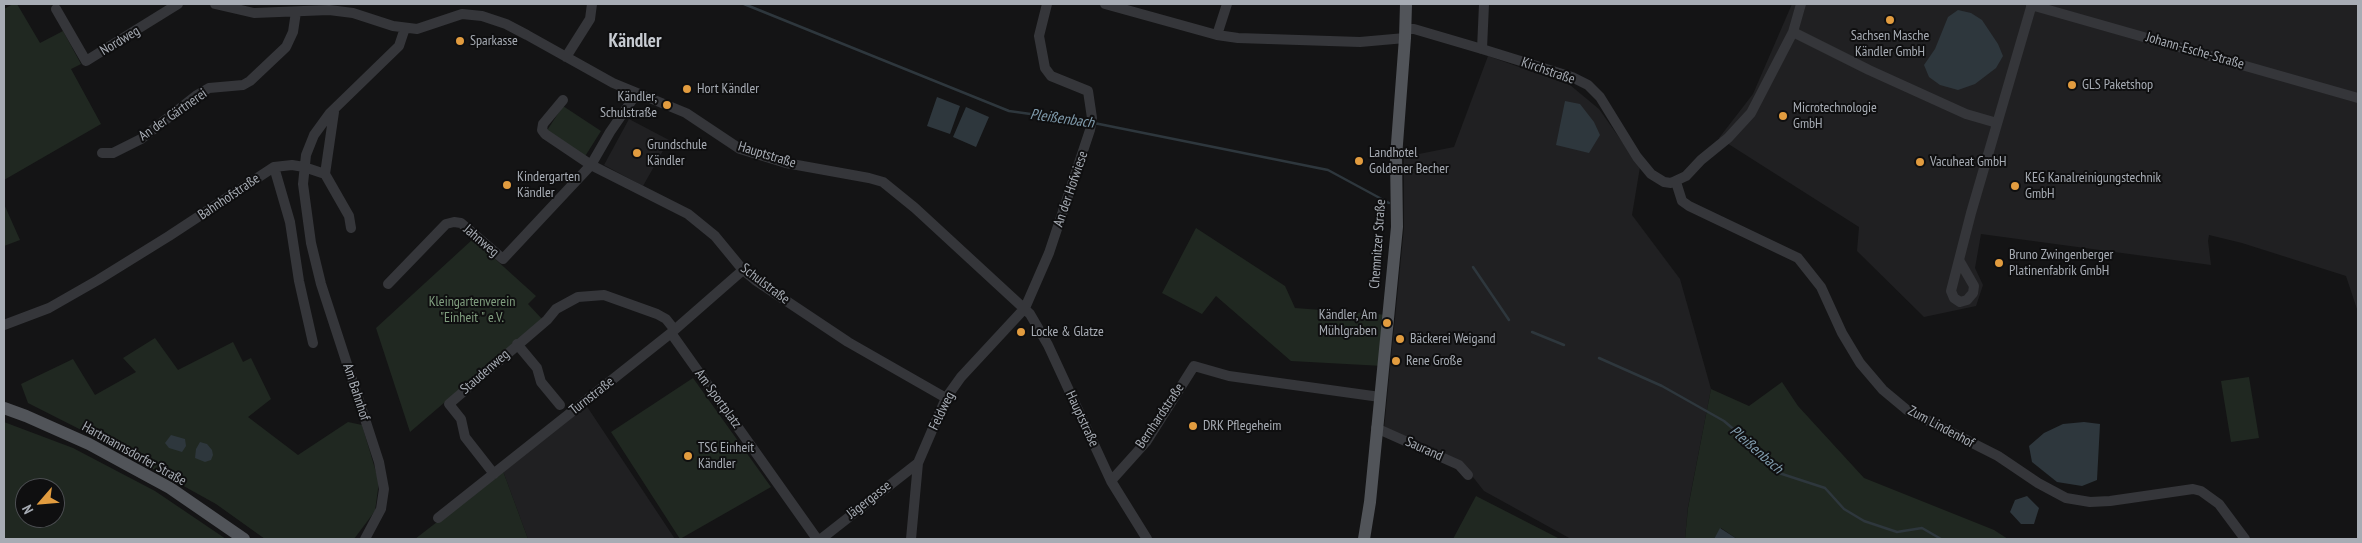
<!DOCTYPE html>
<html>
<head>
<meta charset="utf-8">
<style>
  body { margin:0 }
  #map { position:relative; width:2362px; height:543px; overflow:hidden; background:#141415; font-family:"PT Sans Narrow",sans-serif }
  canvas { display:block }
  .frame { position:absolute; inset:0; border:5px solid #a7acb4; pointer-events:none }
  .north { position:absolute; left:15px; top:478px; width:50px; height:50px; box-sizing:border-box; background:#0f0f10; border:1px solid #4c4e52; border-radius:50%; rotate:243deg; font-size:14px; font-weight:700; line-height:20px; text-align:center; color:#a7acb4 }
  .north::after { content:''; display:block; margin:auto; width:18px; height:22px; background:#e29c3f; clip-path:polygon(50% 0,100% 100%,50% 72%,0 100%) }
</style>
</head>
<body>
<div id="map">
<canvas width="2362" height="543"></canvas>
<div class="frame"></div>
<div class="north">N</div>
</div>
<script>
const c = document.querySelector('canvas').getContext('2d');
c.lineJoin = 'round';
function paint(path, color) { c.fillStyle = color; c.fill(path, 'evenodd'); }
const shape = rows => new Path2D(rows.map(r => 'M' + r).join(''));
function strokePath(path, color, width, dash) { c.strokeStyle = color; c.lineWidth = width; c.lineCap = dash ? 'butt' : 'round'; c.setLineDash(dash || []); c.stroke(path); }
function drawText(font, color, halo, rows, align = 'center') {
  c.font = font + ' "PT Sans Narrow",sans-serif'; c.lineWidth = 4; c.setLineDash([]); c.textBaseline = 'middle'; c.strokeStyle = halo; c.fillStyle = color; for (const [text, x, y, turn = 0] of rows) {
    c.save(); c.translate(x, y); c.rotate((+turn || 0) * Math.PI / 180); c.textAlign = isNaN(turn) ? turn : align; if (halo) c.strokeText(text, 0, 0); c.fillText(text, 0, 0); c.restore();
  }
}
const built = shape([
  [1792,4,2358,4,2358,312,2346,276,2242,243,2209,235,2208,241,2211,265,1981,234,1975,268,1983,285,1976,306,1924,317,1857,251,1859,227,1719,138,1753,94],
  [1488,56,1570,85,1599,109,1640,167,1632,215,1680,279,1711,389,1688,507,1685,539,1571,539,1484,491,1461,462,1384,429,1404,228,1404,157,1454,147],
  [629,119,669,140,643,186,604,165],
  [584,402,675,539,528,539,503,471]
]);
const green = shape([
  [13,4,17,4,40,43,63,31,81,64,71,69,101,124,4,180,4,9],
  [563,106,601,131,584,158,546,132],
  [4,204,20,240,4,246],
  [1196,228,1285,286,1295,308,1388,315,1383,366,1291,361,1216,296,1202,314,1162,293],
  [473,239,536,296,528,304,542,319,410,432,376,328],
  [155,338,178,370,233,342,243,362,251,358,271,399,248,417,298,455,348,422,362,425,379,482,375,511,354,539,265,539,216,504,99,439,28,403,21,384,73,359,95,395,136,372,123,358],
  [2249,377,2259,438,2231,442,2221,381],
  [693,378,771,487,680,539,611,432],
  [1782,382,1798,406,1864,478,1994,530,2008,539,1737,539,1721,528,1714,539,1685,539,1688,508,1711,389,1749,406],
  [4,422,73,448,155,491,226,539,4,539],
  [25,488,55,488,55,518,25,518],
  [503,471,528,539,415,539],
  [1476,496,1558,538,1561,539,1453,539]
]);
const water = shape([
  [1958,10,1971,13,1982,20,1998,44,2003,56,1996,68,1975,84,1958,90,1940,85,1929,77,1924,65,1935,49,1948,17],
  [937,97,960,106,950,134,927,126],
  [1565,101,1580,104,1594,122,1600,135,1589,153,1556,145],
  [966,107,989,117,976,147,953,137],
  [2084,422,2100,424,2097,480,2082,486,2057,482,2032,462,2029,446,2044,433,2063,424],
  [171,435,185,439,186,446,182,452,169,448,165,443],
  [200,442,207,444,212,450,213,455,211,460,205,462,195,458,196,449],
  [2027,496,2039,508,2034,524,2021,524,2010,512,2015,500],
  [1720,528,1737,539,1714,539]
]);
const stream = shape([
  [744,4,1009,111,1088,122],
  [1094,123,1328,170,1389,203],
  [1473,267,1509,320],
  [1532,332,1564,345],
  [1599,358,1662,386,1724,421,1771,461,1779,473,1825,488,1844,509,1864,521,1897,532,1922,528,1941,539]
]);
const minor = shape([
  [215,4,254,13,329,10,353,13,393,26,417,29,462,14,482,16,506,24,527,35,613,83,686,113,740,149,786,163,869,178,883,182,915,208,1030,314,1048,345,1111,481,1147,539],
  [1105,4,1217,35,1238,38,1360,42,1405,38],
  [2031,5,2358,98],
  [56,9,86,61,178,4],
  [1406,29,1414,29,1482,49,1572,77,1588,85,1600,97,1637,157,1651,174,1664,182,1671,183,1686,176,1701,160,1728,138,1751,113,1793,32,1801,4],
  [1793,32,1869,70,1966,114,1997,123],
  [1217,35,1227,4],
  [1482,49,1484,4],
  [566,57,590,19,592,4],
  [563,100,543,124,542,130,545,134,591,165,688,214,715,236,743,270,755,280,848,342,946,398],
  [102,153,113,153,141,139,197,95,209,88,243,85,250,81,286,47,293,32,296,12],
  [274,167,290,222,299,281,313,343],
  [325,174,334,112],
  [1676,182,1682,201,1689,206,1798,258,1821,287,1842,333,1860,363,1883,390,1907,410,1998,456,2038,483,2066,498,2090,502,2110,501,2193,489,2201,491,2219,504,2245,539],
  [1959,260,1974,286,1973,293,1967,300,1960,302,1954,298,1951,291,1971,213,2032,4],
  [388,284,446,224,454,222,461,223,503,259,591,165,610,132,637,93],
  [4,325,49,308,98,280,169,236,274,167,292,165,304,167,325,174,349,216,351,228],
  [671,333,817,539],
  [517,344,537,368,541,382,560,405],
  [1376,428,1459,465,1468,475],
  [494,474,465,437,461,419,449,404,547,320,556,309,578,297,604,295,657,314,666,319,674,329],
  [1111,481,1146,442,1194,366,1229,376,1380,397],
  [438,518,671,333,743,270],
  [365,539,381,509,384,489,379,462,321,284,311,243,303,184,306,155,314,135,330,113,399,46,405,28],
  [821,539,918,463],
  [911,539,918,463,946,398,961,377,1025,308,1049,253,1090,130,1092,118,1088,91,1051,76,1045,68,1039,36,1047,4]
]);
const major = shape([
  [4,408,26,416,89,444,146,475,170,488,244,539],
  [1364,539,1370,502,1397,227,1396,157,1405,38,1406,4]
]);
const markers = [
  [1890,20,5,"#e29c3f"],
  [460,41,5,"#e29c3f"],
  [2072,85,5,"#e29c3f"],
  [687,89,5,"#e29c3f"],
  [667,105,5,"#e29c3f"],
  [1783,116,5,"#e29c3f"],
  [637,153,5,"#e29c3f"],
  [1359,161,5,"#e29c3f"],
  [1920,162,5,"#e29c3f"],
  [507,185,5,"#e29c3f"],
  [2015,186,5,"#e29c3f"],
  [1999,263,5,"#e29c3f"],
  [1387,323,5,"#e29c3f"],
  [1021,332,5,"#e29c3f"],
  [1400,339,5,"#e29c3f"],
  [1396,361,5,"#e29c3f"],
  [1193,426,5,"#e29c3f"],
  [688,456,5,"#e29c3f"]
];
const poiNames = [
  ["Sachsen Masche",1890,36,"center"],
  ["Kändler GmbH",1890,52,"center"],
  ["Sparkasse",470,41],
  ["GLS Paketshop",2082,85],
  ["Hort Kändler",697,89],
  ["Kändler,",657,97,"right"],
  ["Schulstraße",657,113,"right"],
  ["Microtechnologie",1793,108],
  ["GmbH",1793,124],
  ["Grundschule",647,145],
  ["Kändler",647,161],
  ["Landhotel",1369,153],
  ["Goldener Becher",1369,169],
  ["Vacuheat GmbH",1930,162],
  ["Kindergarten",517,177],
  ["Kändler",517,193],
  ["KEG Kanalreinigungstechnik",2025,178],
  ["GmbH",2025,194],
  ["Bruno Zwingenberger",2009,255],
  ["Platinenfabrik GmbH",2009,271],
  ["Kändler, Am",1377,315,"right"],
  ["Mühlgraben",1377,331,"right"],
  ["Locke & Glatze",1031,332],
  ["Bäckerei Weigand",1410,339],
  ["Rene Große",1406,361],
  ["DRK Pflegeheim",1203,426],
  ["TSG Einheit",698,448],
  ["Kändler",698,464]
];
const streetNames = [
  ["Nordweg",120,41,-31],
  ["Johann-Esche-Straße",2195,51,16],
  ["Kirchstraße",1548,71,19],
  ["An der Gärtnerei",173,115,-35],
  ["Hauptstraße",767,155,17],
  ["An der Hofwiese",1071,189,-71],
  ["Bahnhofstraße",229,197,-34],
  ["Jahnweg",481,241,40],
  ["Chemnitzer Straße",1378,244,-86],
  ["Schulstraße",765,284,37],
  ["Staudenweg",485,372,-41],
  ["Am Bahnhof",356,392,72],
  ["Turnstraße",592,396,-38],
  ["Am Sportplatz",718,399,54],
  ["Feldweg",942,411,-64],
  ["Bernhardstraße",1160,416,-56],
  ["Hauptstraße",1082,419,65],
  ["Zum Lindenhof",1941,427,28],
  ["Saurand",1424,449,24],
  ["Hartmannsdorfer Straße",134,454,29],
  ["Jägergasse",869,500,-38]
];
const parkNames = [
  ["Kleingartenverein",472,302],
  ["\"Einheit \" e.V.",472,318]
];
const waterNames = [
  ["Pleißenbach",1062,119,8],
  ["Pleißenbach",1756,450,41]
];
const districtNames = [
  ["Kändler",635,42]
];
paint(built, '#202022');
paint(green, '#202821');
paint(water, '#2e373d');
strokePath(stream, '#2e373d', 2.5);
strokePath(minor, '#35363a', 10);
strokePath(major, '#515459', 12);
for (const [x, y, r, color] of markers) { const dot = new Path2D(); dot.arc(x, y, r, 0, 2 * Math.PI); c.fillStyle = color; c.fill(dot); strokePath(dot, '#0f0f10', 2); }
drawText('14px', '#a7acb4', '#0f0f10', poiNames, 'left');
drawText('14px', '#a7acb4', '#0f0f10', streetNames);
drawText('14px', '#809e7f', '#0f0f10', parkNames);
drawText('italic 15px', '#809cad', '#0f0f10', waterNames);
drawText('bold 19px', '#c7cbd1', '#0f0f10', districtNames);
</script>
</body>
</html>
